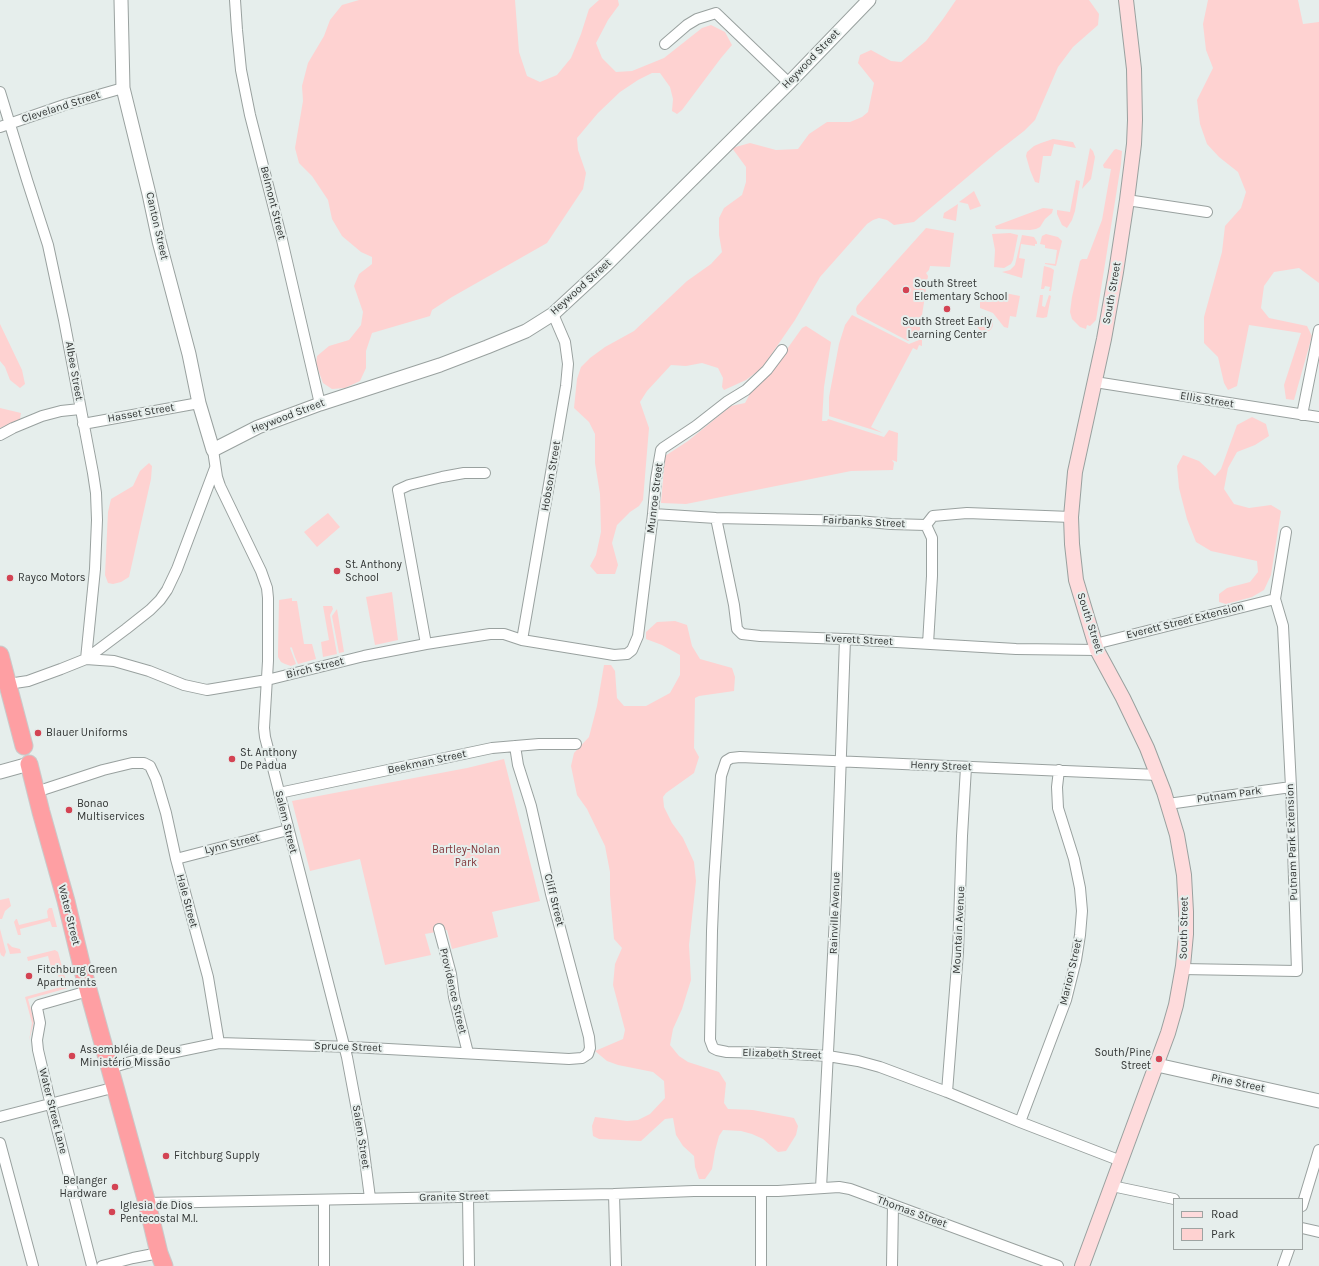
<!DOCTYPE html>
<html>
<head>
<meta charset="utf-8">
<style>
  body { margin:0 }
  #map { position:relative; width:1319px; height:1266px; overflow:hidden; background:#e6eeec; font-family:Karla,sans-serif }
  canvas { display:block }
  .legend { position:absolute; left:1173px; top:1198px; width:130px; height:52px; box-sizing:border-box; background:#e6eeec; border:1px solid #9ea4a2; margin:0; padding:5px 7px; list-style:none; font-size:12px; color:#323534 }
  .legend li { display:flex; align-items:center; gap:8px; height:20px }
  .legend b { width:20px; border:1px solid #9ea4a2 }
</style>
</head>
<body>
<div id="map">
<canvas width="1319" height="1266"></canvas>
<ul class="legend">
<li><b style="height:5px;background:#fedbdc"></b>Road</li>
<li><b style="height:11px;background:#fed2d1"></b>Park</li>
</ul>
</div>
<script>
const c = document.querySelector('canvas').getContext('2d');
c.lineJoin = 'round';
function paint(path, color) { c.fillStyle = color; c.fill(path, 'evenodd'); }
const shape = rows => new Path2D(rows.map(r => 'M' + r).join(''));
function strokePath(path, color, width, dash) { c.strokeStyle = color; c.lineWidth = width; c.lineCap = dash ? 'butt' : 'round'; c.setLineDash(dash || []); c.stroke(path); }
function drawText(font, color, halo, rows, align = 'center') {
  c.font = font + ' Karla,sans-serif'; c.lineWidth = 4; c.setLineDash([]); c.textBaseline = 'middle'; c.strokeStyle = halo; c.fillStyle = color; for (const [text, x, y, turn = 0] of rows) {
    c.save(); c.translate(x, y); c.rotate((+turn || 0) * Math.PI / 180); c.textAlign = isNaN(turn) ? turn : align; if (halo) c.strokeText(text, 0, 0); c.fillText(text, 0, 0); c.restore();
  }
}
const green = shape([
  [359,0,515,0,519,52,527,76,540,82,557,75,571,58,581,34,589,9,599,0,618,0,619,5,608,20,596,43,602,58,616,72,632,71,664,58,702,28,711,25,725,32,732,45,721,58,682,110,677,114,672,111,673,99,670,87,660,73,652,73,638,80,620,92,598,113,577,138,578,150,586,173,583,189,547,243,452,297,432,310,430,316,372,333,366,351,366,368,360,381,345,388,332,389,323,383,316,364,317,356,329,346,349,340,361,325,363,312,354,286,359,274,372,264,372,257,361,252,342,236,332,219,328,200,312,176,299,163,295,148,303,101,302,86,308,63,324,36,330,20,342,5],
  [956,0,1089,0,1099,14,1098,25,1073,47,1058,67,1035,120,1024,131,997,152,914,222,894,225,887,220,879,218,873,220,867,224,820,277,795,320,762,368,746,380,724,390,722,387,723,378,718,368,702,363,686,366,671,365,647,391,640,402,649,428,643,500,639,506,630,512,617,525,612,543,618,565,615,574,597,574,590,566,596,555,601,532,600,494,595,463,595,434,589,422,574,408,577,379,581,367,590,358,605,347,634,331,687,281,711,264,722,252,719,235,719,218,724,208,742,195,746,182,746,167,732,148,750,143,776,150,798,149,809,134,827,122,850,122,862,117,868,112,874,83,858,63,860,55,871,50,891,61,901,62,926,41,943,19],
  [1208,0,1298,0,1303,24,1319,22,1319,283,1299,268,1274,272,1264,286,1261,308,1269,318,1307,326,1312,336,1294,400,1286,399,1284,385,1301,333,1249,325,1237,386,1228,390,1224,383,1218,357,1204,343,1204,317,1222,252,1225,226,1241,208,1246,192,1238,172,1219,157,1207,144,1200,124,1197,100,1213,68,1206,50,1203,24],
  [1053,139,1073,142,1076,148,1054,144,1051,156,1043,156,1039,183,1035,182,1030,170,1026,156,1027,152,1034,146,1041,143],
  [1090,148,1093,151,1095,157,1091,179,1082,189],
  [1116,149,1122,151,1121,164,1096,320,1090,326,1087,325,1086,329,1080,327,1072,319,1070,312,1072,297,1080,261,1082,259,1087,259,1102,220,1111,169,1104,168,1103,165,1114,150],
  [1076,180,1080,181,1075,211,1072,220,1067,228,1062,225,1057,214,1057,210,1070,212],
  [974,191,981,206,970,210,968,204,959,202],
  [958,204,956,221,943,218,944,213],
  [1043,208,1053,209,1052,213,1045,219,1040,227,1036,229,1030,230,996,229,995,226],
  [926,228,954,233,950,267,930,266,929,270,926,273,928,276,919,335,908,341,857,314,856,309,857,306,883,276],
  [1010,233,1018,235,1013,260,1011,264,1004,268,994,267,995,250,992,234],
  [1046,234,1058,237,1062,241,1056,266,1045,264,1045,263,1055,264,1057,250,1045,248,1045,245,1040,244,1042,236],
  [1022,235,1034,237,1037,242,1037,244,1035,244,1035,246,1021,244,1019,258,1025,259,1022,278,1002,272,1010,270,1015,265],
  [1044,266,1051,268,1054,270,1051,291,1049,291,1050,287,1045,286,1044,289,1041,289],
  [983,293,1004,296,1005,293,1020,296,1016,317,1010,316,1008,328,1004,327,993,313,980,308,980,302,982,302],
  [1040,295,1043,295,1042,306,1045,307,1049,295,1051,296,1047,317,1043,318,1036,317],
  [852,315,909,344,919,340,922,340,922,346,919,345,917,350,913,348,871,427,883,433,829,416,829,397,839,344,845,325],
  '977 324a8 8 0 1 1 16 0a8 8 0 1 1-16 0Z',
  [0,324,22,370,25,384,20,388,10,380,5,367,0,361],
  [806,326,831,342,824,387,822,421,827,421,828,419,884,437,889,430,898,433,897,462,892,460,894,463,893,470,851,471,686,504,661,503,665,456,688,441,731,406,745,403,751,392,770,373,802,328],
  [0,408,21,413,20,419,0,428],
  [1252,417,1266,424,1269,436,1255,445,1237,452,1228,468,1224,489,1234,504,1249,508,1271,505,1281,511,1271,575,1264,590,1252,597,1226,604,1219,602,1219,594,1227,588,1250,582,1258,572,1257,561,1211,551,1196,542,1187,519,1179,488,1177,466,1183,455,1199,461,1215,476,1221,469,1237,425],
  [149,463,152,466,151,479,129,577,121,582,113,584,108,583,105,575,108,512,111,499,133,486,140,471],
  [328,513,340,527,317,547,304,532],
  [392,592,398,640,375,645,366,597],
  [292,598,292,601,297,601,304,644,312,644,316,659,298,664,295,657,292,648,291,647,290,648,296,664,291,666,285,664,281,662,278,657,278,652,279,600],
  [323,606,332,606,333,609,330,615,337,654,323,657,321,642,329,640],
  [337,609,344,652,339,653,332,616],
  [675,621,687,625,692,646,700,659,732,668,735,677,734,691,699,696,695,698,694,748,699,757,694,773,666,793,663,797,664,807,672,823,683,838,694,862,696,881,689,945,691,980,682,1009,673,1029,670,1045,679,1056,688,1062,719,1072,726,1083,724,1103,728,1109,753,1110,794,1118,798,1126,796,1135,786,1151,778,1152,763,1139,752,1134,741,1131,723,1130,719,1136,715,1151,712,1169,705,1179,699,1179,695,1167,694,1156,683,1146,676,1135,673,1118,665,1119,641,1141,599,1139,593,1136,592,1126,595,1117,627,1121,638,1120,650,1114,665,1098,664,1081,653,1072,618,1065,607,1061,595,1051,623,1039,625,1030,613,985,615,964,622,948,614,939,610,895,610,872,605,846,587,809,577,795,571,766,574,753,589,737,597,706,604,665,611,665,615,671,617,698,624,706,646,706,670,693,680,675,680,655,662,645,646,639,646,632,657,622],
  [504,759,540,901,492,912,498,937,452,949,447,930,425,934,431,955,385,965,360,859,310,871,292,801,467,768],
  [9,898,11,906,5,911,2,919,0,919,0,900],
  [49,908,52,908,57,927,52,927,50,921,20,929,21,935,18,935,14,922,16,919,17,919,19,925,48,918,47,911],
  [0,929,6,952,4,957,1,955,0,952],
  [8,943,12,947,20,949,21,953,10,954,7,944],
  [55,950,58,952,66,981,60,982,57,970,51,967,48,956,28,961,27,957],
  [68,985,72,987,28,999,34,1021,29,1041,32,1023,25,997]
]);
const minor = shape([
  [235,0,237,30,241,70,250,115,282,240,320,404],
  [665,44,687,25,697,19,716,13,789,83],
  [0,92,27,180,48,245,64,320,93,473,96,493,97,520,95,569,86,659],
  [0,127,67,104,123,88],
  [1127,200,1207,212],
  [1095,382,1319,417],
  [1302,415,1319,330],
  [83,424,199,403],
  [0,435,13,428,42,416,61,411,80,409],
  [213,450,217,477,220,486,261,571,267,588,268,598,268,661,264,728,265,737,347,1057,362,1137,370,1198],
  [653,514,716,518,858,521,891,524,926,525,933,516,967,513,1071,517],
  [716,518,734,605,737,629,742,634,760,636,845,639,1016,649,1097,650],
  [926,525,932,538,932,576,928,644],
  [522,640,566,386,568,364,565,342,553,314],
  [426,644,398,490,409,485,442,477,464,473,485,473],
  [1095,644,1275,599],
  [86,659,126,629,150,610,160,600,167,590,177,569,215,468],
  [8,684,28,681,61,669,86,659,114,661,149,671,184,685,207,690,267,680,364,656,426,644,490,634,504,634,522,640,602,653,614,655,627,654,632,650,638,636,653,514,656,479,661,450,663,448,696,426,728,401,746,390,767,370,782,350],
  [36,792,103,770,132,763,144,763,150,766,156,779,166,813,176,859,208,977,219,1043],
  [279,793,492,748,539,744,576,744],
  [1168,804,1291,787],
  [176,859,288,830],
  [439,929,451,974,454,997,468,1053],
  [1182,969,1297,971,1291,787,1283,626,1275,599,1286,532],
  [88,991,39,1005,37,1008,40,1023,37,1040,38,1050,49,1097,92,1266],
  [110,1068,137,1060,219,1043,352,1047,569,1059,582,1058,588,1054,590,1048,589,1037,551,894,531,806,518,765,515,746],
  [947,1092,958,952,962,836,966,767],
  [0,1117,116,1087],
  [1020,1122,1066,1000,1076,960,1080,935,1082,911,1080,888,1074,859,1058,808,1057,787,1059,770],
  [0,1143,33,1266],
  [1121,1161,1020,1122,947,1092,880,1067,858,1061,828,1056,777,1053,727,1052,717,1050,713,1048,710,1040,712,931,714,882,721,776,726,761,731,758,740,757,1158,775],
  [1112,1186,1174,1199],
  [821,1188,836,897,845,639],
  [614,1194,616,1266],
  [468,1197,469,1266],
  [147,1203,614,1194,694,1191,778,1191,839,1187,850,1189,1058,1266],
  [1302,1206,1319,1150],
  [1302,1228,1319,1232],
  [102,1266,133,1258,159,1253],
  [324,1266,324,1200],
  [761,1266,761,1191],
  [892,1266,893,1205],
  [1283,1266,1289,1249]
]);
const tertiary = shape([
  [121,0,123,88,149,194,159,241,189,354,199,403,213,450,258,427,320,404,440,365,487,347,526,331,553,314,606,265,789,83,869,0],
  [0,772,29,764],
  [1157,1065,1319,1101]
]);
const secondary = shape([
  [1082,1266,1168,1033,1176,1005,1183,966,1186,934,1186,912,1184,875,1177,835,1164,792,1147,748,1123,698,1097,650,1076,580,1072,544,1071,517,1075,472,1104,339,1116,272,1127,200,1134,144,1135,120,1134,69,1126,0]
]);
const trunk = shape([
  [0,655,24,746],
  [29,764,41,812,66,901,83,971,147,1203,159,1253,164,1266]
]);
const markers = [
  [906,290,4,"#d34353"],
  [947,309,4,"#d34353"],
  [337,571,4,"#d34353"],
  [10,578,4,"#d34353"],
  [38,733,4,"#d34353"],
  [232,759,4,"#d34353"],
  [69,810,4,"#d34353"],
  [29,976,4,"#d34353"],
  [72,1056,4,"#d34353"],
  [1159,1059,4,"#d34353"],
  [166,1156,4,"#d34353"],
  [115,1187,4,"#d34353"],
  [112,1212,4,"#d34353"]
];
const streetNames = [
  ["Heywood Street",811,59,-46],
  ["Cleveland Street",61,107,-18],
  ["Belmont Street",273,203,76],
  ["Canton Street",157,226,77],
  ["Heywood Street",581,287,-42],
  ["South Street",1112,293,-80],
  ["Albee Street",74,371,80],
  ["Ellis Street",1207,400,9],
  ["Hasset Street",141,413,-10],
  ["Heywood Street",288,416,-21],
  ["Hobson Street",551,476,-80],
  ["Munroe Street",655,498,-83],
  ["Fairbanks Street",864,522,3],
  ["Everett Street Extension",1185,621,-14],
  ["South Street",1090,623,72],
  ["Everett Street",859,640,3],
  ["Birch Street",315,668,-14],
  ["Beekman Street",427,762,-12],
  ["Henry Street",941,766,2],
  ["Putnam Park",1229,795,-8],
  ["Salem Street",286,822,76],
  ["Putnam Park Extension",1292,842,-92],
  ["Lynn Street",232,844,-14],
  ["Cliff Street",554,900,76],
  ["Hale Street",187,901,75],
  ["Rainville Avenue",835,913,-88],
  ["Water Street",69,915,76],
  ["South Street",1184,928,-89],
  ["Mountain Avenue",959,930,-87],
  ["Marion Street",1071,972,-77],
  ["Providence Street",453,991,77],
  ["Spruce Street",348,1047,2],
  ["Elizabeth Street",782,1054,2],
  ["Pine Street",1238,1083,12],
  ["Water Street Lane",53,1111,76],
  ["Salem Street",361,1137,81],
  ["Granite Street",454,1197,-1],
  ["Thomas Street",912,1212,20]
];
const poiNames = [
  ["South Street",914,284],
  ["Elementary School",914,297],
  ["South Street Early",947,322,"center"],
  ["Learning Center",947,335,"center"],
  ["St. Anthony",345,565],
  ["School",345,578],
  ["Rayco Motors",18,578],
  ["Blauer Uniforms",46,733],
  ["St. Anthony",240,753],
  ["De Padua",240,766],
  ["Bonao",77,804],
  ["Multiservices",77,817],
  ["Fitchburg Green",37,970],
  ["Apartments",37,983],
  ["Assembléia de Deus",80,1050],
  ["Ministério Missão",80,1063],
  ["South/Pine",1151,1053,"right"],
  ["Street",1151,1066,"right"],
  ["Fitchburg Supply",174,1156],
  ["Belanger",107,1181,"right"],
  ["Hardware",107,1194,"right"],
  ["Iglesia de Dios",120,1206],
  ["Pentecostal M.I.",120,1219]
];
const parkNames = [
  ["Bartley-Nolan",466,850],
  ["Park",466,863]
];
paint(green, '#fed2d1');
strokePath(minor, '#99a19f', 12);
strokePath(tertiary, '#99a19f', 15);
strokePath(secondary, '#99a19f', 16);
strokePath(trunk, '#cacaca', 19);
strokePath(minor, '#fff', 10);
strokePath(tertiary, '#fff', 13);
strokePath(secondary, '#fedbdc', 14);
strokePath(trunk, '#fe9fa3', 17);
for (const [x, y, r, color] of markers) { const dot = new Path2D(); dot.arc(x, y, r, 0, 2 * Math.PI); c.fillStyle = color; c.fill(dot); strokePath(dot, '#e6eeec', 1.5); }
drawText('11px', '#323534', '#e6eeec', streetNames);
drawText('11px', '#323534', '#e6eeec', poiNames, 'left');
drawText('11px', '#80373b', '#e6eeec', parkNames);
</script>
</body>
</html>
